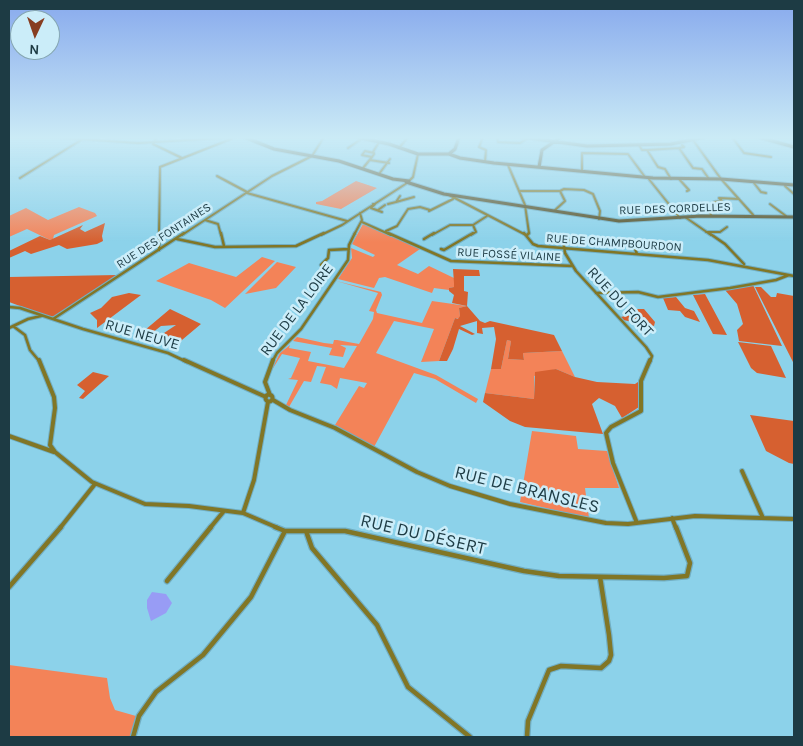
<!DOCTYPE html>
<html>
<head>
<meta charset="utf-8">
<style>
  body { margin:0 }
  #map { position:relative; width:803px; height:746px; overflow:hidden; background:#8cd2ea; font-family:Karla,sans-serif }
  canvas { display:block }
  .frame { position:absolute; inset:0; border:10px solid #1d3b44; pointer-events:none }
  .north { position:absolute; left:10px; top:10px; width:50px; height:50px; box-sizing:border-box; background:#cbedf9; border:1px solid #85a6b1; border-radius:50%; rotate:183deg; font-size:14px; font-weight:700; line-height:20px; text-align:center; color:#1d3b44 }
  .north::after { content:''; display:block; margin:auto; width:18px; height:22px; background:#873e22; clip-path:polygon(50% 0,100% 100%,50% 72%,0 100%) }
</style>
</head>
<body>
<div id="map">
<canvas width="803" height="746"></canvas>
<div class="frame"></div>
<div class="north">N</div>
</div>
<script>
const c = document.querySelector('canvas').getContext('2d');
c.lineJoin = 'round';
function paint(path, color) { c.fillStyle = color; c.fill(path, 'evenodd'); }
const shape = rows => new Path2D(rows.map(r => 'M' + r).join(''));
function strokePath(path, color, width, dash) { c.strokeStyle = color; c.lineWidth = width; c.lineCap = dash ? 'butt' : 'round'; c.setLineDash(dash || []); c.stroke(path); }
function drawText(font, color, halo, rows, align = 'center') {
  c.font = font + ' Karla,sans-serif'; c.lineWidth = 5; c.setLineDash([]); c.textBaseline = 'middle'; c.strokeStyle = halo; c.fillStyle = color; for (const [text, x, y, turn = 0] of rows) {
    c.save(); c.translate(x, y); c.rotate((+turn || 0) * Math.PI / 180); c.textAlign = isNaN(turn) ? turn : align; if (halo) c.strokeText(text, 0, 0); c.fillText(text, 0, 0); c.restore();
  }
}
const green = shape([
  [356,181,377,188,341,209,316,204,316,202,322,201],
  [79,207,95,213,97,216,54,235,53,239,50,240,27,229,9,237,9,216,26,208,48,220],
  [363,224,403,239,420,249,397,265,418,274,429,266,454,278,454,287,449,288,449,290,434,288,432,293,385,277,379,278,374,288,338,279,352,258,351,248,373,257,375,255,352,244],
  [262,257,275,261,225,308,211,300,156,281,189,263,236,277],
  [277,262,296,267,276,288,245,294],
  [336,281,381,292,382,295,376,310,377,313,422,323,432,301,467,306,459,308,460,316,459,319,455,318,439,361,421,362,434,329,394,321,376,353,436,375,478,399,476,403,435,379,414,373,374,447,335,425,359,386,364,388,367,383,340,378,337,389,331,385,320,383,326,367,317,366,311,382,304,381,289,407,286,405,298,380,288,379,291,378,300,358,282,354,270,373,280,353,290,345,289,348,311,352,308,361,344,368,357,346,340,345,346,348,343,357,329,355,332,348,293,341,297,337,324,343,333,344,334,340,337,340,359,344,373,319,374,312,369,311,378,293],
  [507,340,511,341,508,359,524,360,523,353,562,351,575,377,556,369,534,376,534,399,485,393,491,369,501,369],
  [532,431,576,436,578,449,607,451,619,488,585,488,589,518,520,502],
  [9,665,107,678,110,698,115,710,136,716,130,737,9,737]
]);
const forest = shape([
  [105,223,102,236,103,241,97,244,67,249,59,245,31,254,25,251,9,258,9,251,40,236,50,240,83,225,80,229,85,232],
  [453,269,479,270,480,276,464,276,464,291,468,292,467,306,452,303,454,295,449,291,449,288,454,287,454,283],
  [117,275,53,318,9,302,9,277],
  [753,285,782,346,739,341,737,330,743,324,737,304,725,290],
  [755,287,761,287,771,297,776,297,777,293,794,296,794,364],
  [129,293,141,295,97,328,97,320,90,313,101,308,112,297],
  [705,294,727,335,713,334,693,295],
  [676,297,685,308,694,311,700,322,685,317,680,311,668,310,663,298],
  [467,306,480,321,485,323,490,321,554,335,562,351,523,353,524,360,508,359,511,341,507,340,501,369,491,369,496,339,494,327,482,328,483,334,477,333,477,321,460,326,475,334,472,335,459,329,453,349,447,361,439,361,455,318,458,319,460,316,459,308],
  [170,309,201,324,176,345,181,337,174,341,164,333,176,325,161,326,152,333,145,330],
  [631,309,644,309,655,322,654,326,623,320,620,317,633,315],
  [738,342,771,346,786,378,757,373,751,368],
  [556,369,575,377,597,382,635,384,638,382,639,407,622,418,615,406,599,398,592,404,603,434,525,427,510,421,483,402,485,393,534,399,535,372],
  [93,372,109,376,83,399,79,398,85,391,77,385],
  [750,415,794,421,794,464,789,463,766,451]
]);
const water = shape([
  [152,592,166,594,172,603,166,613,151,621,147,608,147,600]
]);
const streetFar3 = shape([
  [51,137,138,143,236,137],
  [157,137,153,144,182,158],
  [483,137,479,147,486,150,485,162],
  [497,137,498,142,520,143,528,138],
  [732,137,744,153,771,157],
  [693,140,721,179,755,217],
  [639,145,642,150,647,150],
  [348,148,361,139],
  [399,148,408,137],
  [679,148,684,147,682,145],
  [365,151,374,153,374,154,372,157,362,155,365,151],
  [373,152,379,142],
  [370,160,389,163],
  [508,165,525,205,529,233,527,235],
  [363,168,372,157],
  [582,171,582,153,628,154,645,177],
  [379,174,390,159],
  [217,176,247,192],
  [20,178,81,140],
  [648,178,680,218],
  [671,179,665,169,658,167,647,150,679,148,693,168,702,169,709,179],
  [679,179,689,190,687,191],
  [409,181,413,177,418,154],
  [754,183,761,192,766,193],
  [785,186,794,194],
  [520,191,560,191,565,201,554,211],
  [560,191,564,189,584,190,593,194,600,211,599,219],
  [247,193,347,221],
  [449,195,526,235],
  [400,196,396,202,414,197],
  [714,202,722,201,719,198,739,199],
  [702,203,712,216],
  [373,204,375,204,371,208,382,212],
  [388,204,396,202],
  [770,204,786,216],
  [378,210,385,205],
  [429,211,453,199],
  [685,217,711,235],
  [205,220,218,224,221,235],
  [362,222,391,235],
  [386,231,397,226,408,209,420,207,430,210],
  [706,232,720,232,727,227],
  [159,235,160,167,231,139],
  [182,235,272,176,312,156,324,137],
  [321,235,342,225,407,183],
  [354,235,362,220,360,213],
  [432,235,450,225,473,225],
  [471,235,476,232,473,225,487,216]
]);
const streetFar2 = shape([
  [221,233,224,246],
  [388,233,451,261,573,266],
  [524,233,533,244,538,246,708,260,794,276],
  [709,233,725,244,744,264],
  [527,235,529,233],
  [177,239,215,247,296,246,324,233],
  [424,239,434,233],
  [552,239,563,240],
  [441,249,444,250,473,233],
  [159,250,159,233],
  [637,254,633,243,563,240,565,253,576,271,646,347,652,356,650,362],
  [321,265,328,258,329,250,349,249],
  [596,293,638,292,658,297,730,288,776,280,789,275],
  [9,307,20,308,83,329,168,353,187,362],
  [53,319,184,233],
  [13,326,25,335,30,350,40,362],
  [9,328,28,319,41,316],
  [272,362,277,353,301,329,348,260,349,245,355,233]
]);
const streetFar1 = shape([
  [39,360,54,397,55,408,50,445,55,452,92,482,145,504,189,506,243,513,278,528],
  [184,360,266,397],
  '265.5 398a3.5 3.5 0 1 1 7 0a3.5 3.5 0 1 1-7 0Z',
  [270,395,265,382,273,360],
  [273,400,290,410,335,428,417,472,450,486,510,504,606,523,628,524,695,516,794,519],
  [9,436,54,452],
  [742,471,763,518],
  [243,513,254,480,268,402],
  [672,518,676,528],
  [637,523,613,463,606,433,611,427,641,411,641,381,650,360],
  [60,528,95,484],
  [210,528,224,511]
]);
const street = shape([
  [275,527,285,531,345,531,524,571,559,576,664,578,687,576,690,563,676,527],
  [306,531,312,548,377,625,408,687,470,737],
  [167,581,211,527],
  [9,587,61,527],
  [133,737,139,716,156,692,203,655,251,597,285,531],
  [527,737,528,721,549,670,561,666,601,668,609,661,611,655,609,635,600,577]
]);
const secondary = shape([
  [244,137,274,149,339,161,393,179,409,181],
  [356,137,389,144,418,154,449,154,460,158,494,163,653,178,721,179,794,185],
  [522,137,587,146,671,144,705,137],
  [758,137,794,147],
  [449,154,455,149,459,137],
  [539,167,542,150,561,137],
  [406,182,444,194,619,221,701,216,794,217]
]);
const farStreetnames = [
  ["RUE DES CORDELLES",675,209,-2],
  ["RUE DES FONTAINES",164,236,-33],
  ["RUE DE CHAMPBOURDON",614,243,4],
  ["RUE FOSSÉ VILAINE",509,255,3]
];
const streetNames = [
  ["RUE DU FORT",620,302,47],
  ["RUE DE LA LOIRE",297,310,-53],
  ["RUE NEUVE",142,335,16]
];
const nearStreetnames = [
  ["RUE DE BRANSLES",527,490,14],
  ["RUE DU DÉSERT",423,535,13]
];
paint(green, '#f38358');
paint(forest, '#d66030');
paint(water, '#989cf5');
strokePath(streetFar3, '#71aec2', 4);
strokePath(streetFar2, '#71aec2', 4.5);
strokePath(streetFar1, '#71aec2', 6);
strokePath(street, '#71aec2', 7);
strokePath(secondary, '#71aec2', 5);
strokePath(streetFar3, '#817626', 2);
strokePath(streetFar2, '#817626', 2.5);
strokePath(streetFar1, '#817626', 4);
strokePath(street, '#817626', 4.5);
strokePath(secondary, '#554f26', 3);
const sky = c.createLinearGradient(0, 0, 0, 242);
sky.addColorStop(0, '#88aaed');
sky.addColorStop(0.57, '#cbebf6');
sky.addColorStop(1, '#cbebf600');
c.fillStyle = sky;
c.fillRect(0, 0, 803, 242);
drawText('12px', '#1d3b44', '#cbedf9', farStreetnames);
drawText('15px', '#1d3b44', '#cbedf9', streetNames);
drawText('18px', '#1d3b44', '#cbedf9', nearStreetnames);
</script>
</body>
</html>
